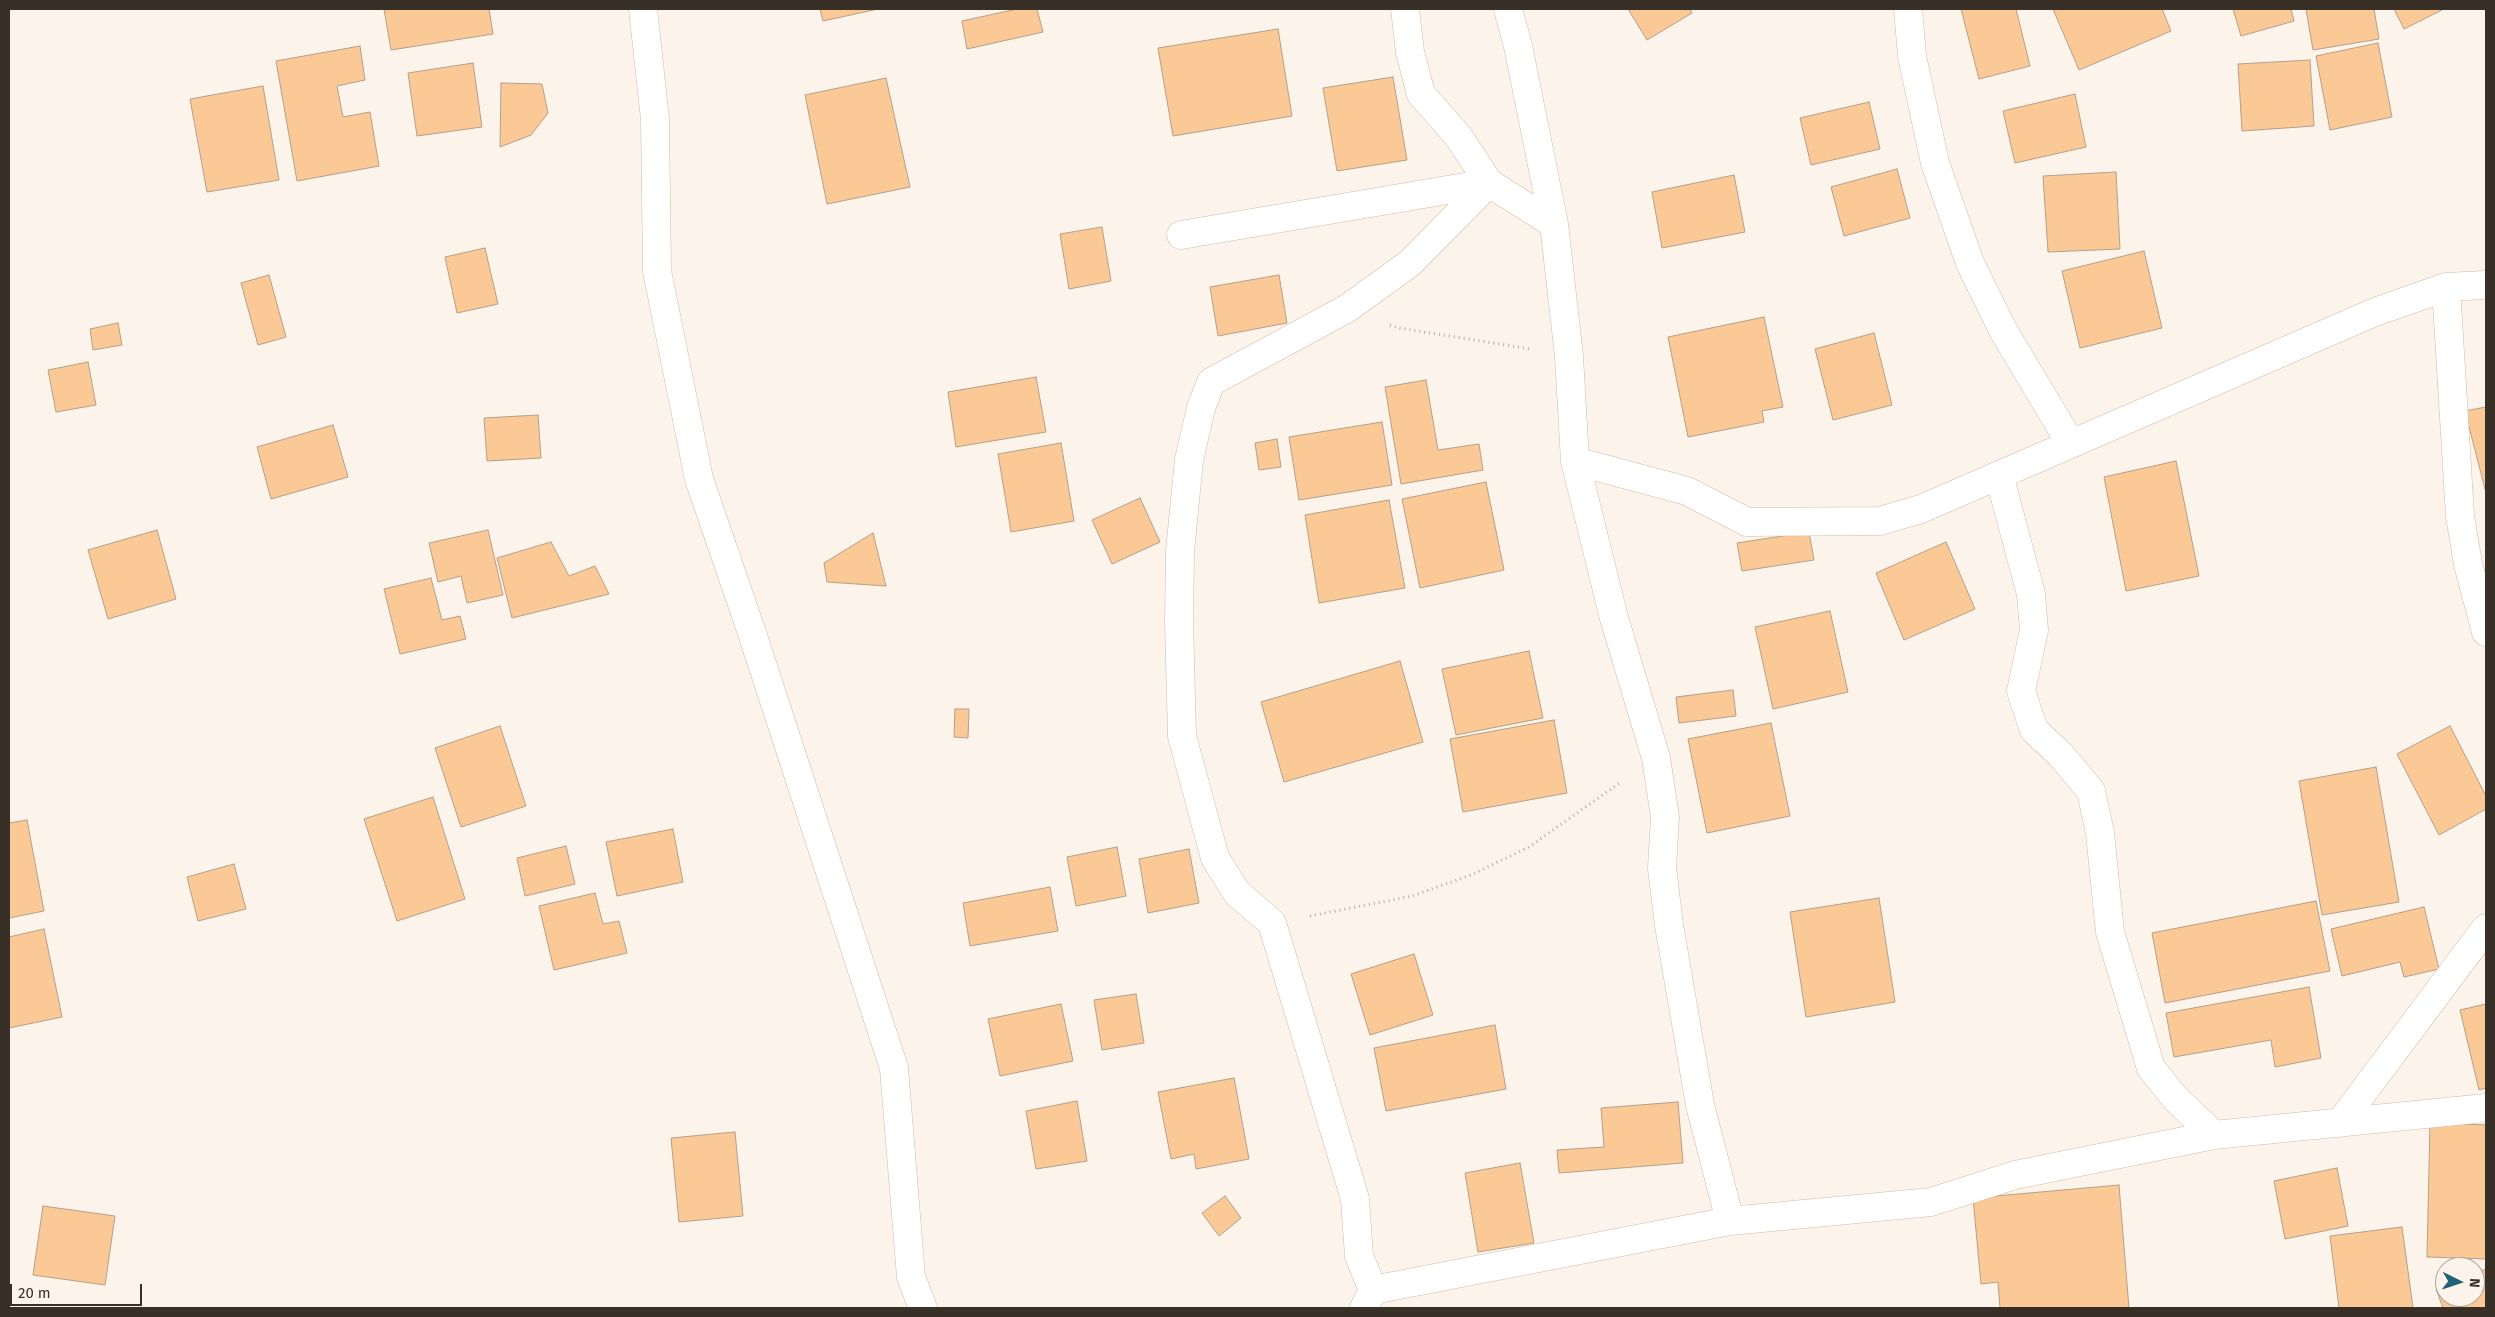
<!DOCTYPE html>
<html>
<head>
<meta charset="utf-8">
<style>
  body { margin:0 }
  #map { position:relative; width:2495px; height:1317px; overflow:hidden; background:#fcf3ea; font-family:"Fira Sans",sans-serif }
  canvas { display:block }
  .frame { position:absolute; inset:0; border:10px solid #382f26; pointer-events:none }
  .north { position:absolute; left:2435px; top:1257px; width:50px; height:50px; box-sizing:border-box; background:#fcf3ea; border:1px solid #aea59c; border-radius:50%; rotate:94deg; font-size:14px; font-weight:700; line-height:20px; text-align:center; color:#382f26 }
  .north::after { content:''; display:block; margin:auto; width:18px; height:22px; background:#1f6375; clip-path:polygon(50% 0,100% 100%,50% 72%,0 100%) }
  .scale { position:absolute; left:10px; top:1284px; width:132px; height:22px; box-sizing:border-box; border:2px solid #382f26; border-top:0; padding-left:6px; font-size:15px; line-height:18px; white-space:nowrap; color:#382f26; -webkit-text-stroke:4px #fcf3ea; paint-order:stroke }
</style>
</head>
<body>
<div id="map">
<canvas width="2495" height="1317"></canvas>
<div class="frame"></div>
<div class="north">N</div>
<div class="scale">20 m</div>
</div>
<script>
const c = document.querySelector('canvas').getContext('2d');
c.lineJoin = 'round';
function paint(path, color) { c.fillStyle = color; c.fill(path, 'evenodd'); }
const shape = rows => new Path2D(rows.map(r => 'M' + r).join(''));
function strokePath(path, color, width, dash) { c.strokeStyle = color; c.lineWidth = width; c.lineCap = dash ? 'butt' : 'round'; c.setLineDash(dash || []); c.stroke(path); }
const building = shape([
  [384,9,489,9,493,34,391,50,384,9],
  [820,9,878,9,823,21,820,9],
  [1017,9,1037,9,1043,32,967,49,962,21,1017,9],
  [1628,9,1690,9,1692,13,1647,40,1628,9],
  [1961,9,2016,9,2030,66,1979,79,1961,9],
  [2053,9,2162,9,2171,31,2079,70,2053,9],
  [2233,9,2291,9,2294,21,2241,36,2233,9],
  [2306,9,2374,9,2379,39,2313,50,2306,9],
  [2394,9,2444,9,2404,29,2394,9],
  [1278,29,1292,116,1173,136,1158,48,1278,29],
  [2378,43,2392,117,2330,130,2316,56,2378,43],
  [360,46,365,80,337,86,343,117,370,112,379,166,297,181,276,61,360,46],
  [2310,60,2314,126,2242,131,2238,64,2310,60],
  [473,63,482,127,417,136,408,73,473,63],
  [1393,77,1407,160,1337,171,1323,88,1393,77],
  [886,78,910,187,827,204,805,95,886,78],
  [501,83,542,84,548,113,531,135,500,147,501,83],
  [263,86,279,180,207,192,190,99,263,86],
  [2075,94,2086,147,2015,163,2003,111,2075,94],
  [1869,102,1880,149,1811,165,1800,118,1869,102],
  [1897,169,1910,218,1844,236,1831,187,1897,169],
  [2116,172,2120,249,2048,252,2043,176,2116,172],
  [1734,175,1745,232,1662,248,1652,192,1734,175],
  [1102,227,1111,281,1069,289,1060,234,1102,227],
  [485,248,498,304,457,313,445,257,485,248],
  [2144,251,2162,328,2080,348,2062,271,2144,251],
  [269,275,286,337,258,345,241,283,269,275],
  [1279,275,1287,323,1218,336,1210,287,1279,275],
  [1764,317,1783,407,1762,411,1764,422,1688,437,1668,337,1764,317],
  [118,323,122,345,93,350,90,329,118,323],
  [1874,333,1892,405,1833,420,1815,349,1874,333],
  [88,362,96,405,56,412,48,370,88,362],
  [1036,377,1046,432,956,447,948,392,1036,377],
  [1426,380,1438,450,1479,444,1483,470,1401,484,1385,387,1426,380],
  [2486,407,2486,493,2465,411,2486,407],
  [538,415,541,458,487,461,484,418,538,415],
  [1382,422,1392,485,1299,500,1289,437,1382,422],
  [333,425,348,477,271,499,257,447,333,425],
  [1277,439,1281,467,1259,470,1255,443,1277,439],
  [1061,443,1074,521,1011,532,998,454,1061,443],
  [2176,461,2199,576,2126,591,2104,477,2176,461],
  [1486,482,1504,570,1420,588,1402,499,1486,482],
  [1140,498,1160,542,1112,564,1092,520,1140,498],
  [1389,500,1405,588,1319,603,1305,515,1389,500],
  [157,530,176,599,108,619,88,550,157,530],
  [488,530,503,595,467,603,461,576,438,582,429,543,488,530],
  [1809,532,1814,560,1742,571,1737,543,1809,532],
  [873,533,886,586,827,582,824,563,873,533],
  [551,542,569,576,595,566,609,594,512,618,497,558,551,542],
  [1946,542,1975,609,1904,640,1876,573,1946,542],
  [431,578,442,620,460,616,466,639,400,654,384,589,431,578],
  [1830,611,1848,692,1773,709,1755,627,1830,611],
  [1529,651,1543,718,1456,735,1442,669,1529,651],
  [1400,661,1423,742,1284,782,1261,702,1400,661],
  [1733,690,1736,716,1679,723,1676,697,1733,690],
  [955,709,969,709,968,738,954,737,955,709],
  [1554,720,1567,793,1463,812,1450,739,1554,720],
  [1771,723,1790,816,1707,833,1688,739,1771,723],
  [500,726,526,806,461,827,435,748,500,726],
  [2450,726,2486,796,2486,809,2439,835,2397,754,2450,726],
  [2376,767,2399,902,2322,915,2299,781,2376,767],
  [433,797,465,899,397,921,364,819,433,797],
  [27,820,44,911,9,918,9,823,27,820],
  [673,829,683,882,617,896,606,842,673,829],
  [566,846,575,884,525,896,517,858,566,846],
  [1117,847,1126,896,1076,906,1067,857,1117,847],
  [1189,849,1199,903,1148,913,1139,859,1189,849],
  [234,864,246,909,198,921,187,877,234,864],
  [1050,887,1058,931,970,946,963,903,1050,887],
  [595,893,603,924,619,921,627,953,554,970,539,906,595,893],
  [1879,898,1895,1002,1806,1017,1790,912,1879,898],
  [2316,901,2330,971,2165,1003,2152,933,2316,901],
  [2424,907,2439,969,2404,977,2400,962,2342,976,2331,929,2424,907],
  [44,929,62,1017,9,1028,9,937,44,929],
  [1414,954,1433,1015,1370,1035,1351,974,1414,954],
  [2309,987,2321,1058,2275,1067,2271,1040,2174,1057,2166,1013,2309,987],
  [1136,994,1144,1043,1102,1050,1094,1000,1136,994],
  [1061,1004,1073,1061,1000,1076,988,1019,1061,1004],
  [2486,1004,2486,1088,2479,1090,2460,1010,2486,1004],
  [1495,1025,1506,1089,1386,1111,1374,1048,1495,1025],
  [1234,1078,1249,1159,1196,1169,1194,1154,1171,1159,1158,1092,1234,1078],
  [1077,1101,1087,1161,1036,1169,1026,1111,1077,1101],
  [1678,1102,1683,1163,1559,1173,1557,1150,1604,1147,1601,1108,1678,1102],
  [2430,1123,2486,1125,2486,1259,2427,1257,2430,1123],
  [735,1132,743,1216,679,1222,671,1138,735,1132],
  [1520,1163,1534,1243,1478,1252,1465,1173,1520,1163],
  [2337,1168,2348,1226,2285,1239,2274,1181,2337,1168],
  [2119,1185,2129,1308,2000,1308,1998,1282,1981,1284,1973,1198,2119,1185],
  [1225,1196,1241,1218,1219,1236,1202,1213,1225,1196],
  [43,1206,115,1216,105,1285,33,1275,43,1206],
  [2402,1227,2413,1308,2339,1308,2330,1236,2402,1227],
  [2486,1269,2486,1308,2443,1308,2436,1289,2445,1285,2445,1297,2475,1297,2475,1274,2486,1269]
]);
const path = shape([
  [1390,325,1399,328,1531,349],
  [1310,916,1412,896,1471,875,1529,847,1621,782]
]);
const minor = shape([
  [643,9,655,119,657,271,699,479,751,630,894,1068,911,1277,923,1308],
  [1405,9,1410,52,1421,94,1458,136,1489,183,1554,224],
  [1508,9,1518,46,1554,224,1569,356,1575,461,1614,618,1656,758,1665,817,1662,868,1669,925,1700,1105,1730,1221],
  [1908,9,1912,56,1935,163,1970,263,2004,332,2071,444],
  [1181,235,1489,183],
  [2446,287,2460,516,2468,564,2486,632],
  [1575,461,1687,491,1747,522,1880,521,1921,509,2375,312,2446,287,2486,285],
  [1999,475,2031,594,2034,630,2021,691,2034,730,2060,754,2091,791,2100,833,2110,932,2151,1068,2175,1098,2214,1135],
  [2340,1123,2486,928],
  [1373,1290,1730,1221,1931,1202,2015,1175,2214,1135,2486,1108],
  [1364,1308,1373,1290,1359,1256,1355,1199,1272,923,1237,893,1215,858,1182,736,1179,621,1180,551,1189,460,1201,408,1211,382,1348,308,1410,263,1489,183]
]);
paint(building, '#fbc996');
strokePath(building, '#b49f8a', 1);
strokePath(minor, '#d1bca6', 29);
strokePath(path, '#b5aca3', 3, [1, 4]);
strokePath(minor, '#fff', 28);
</script>
</body>
</html>
